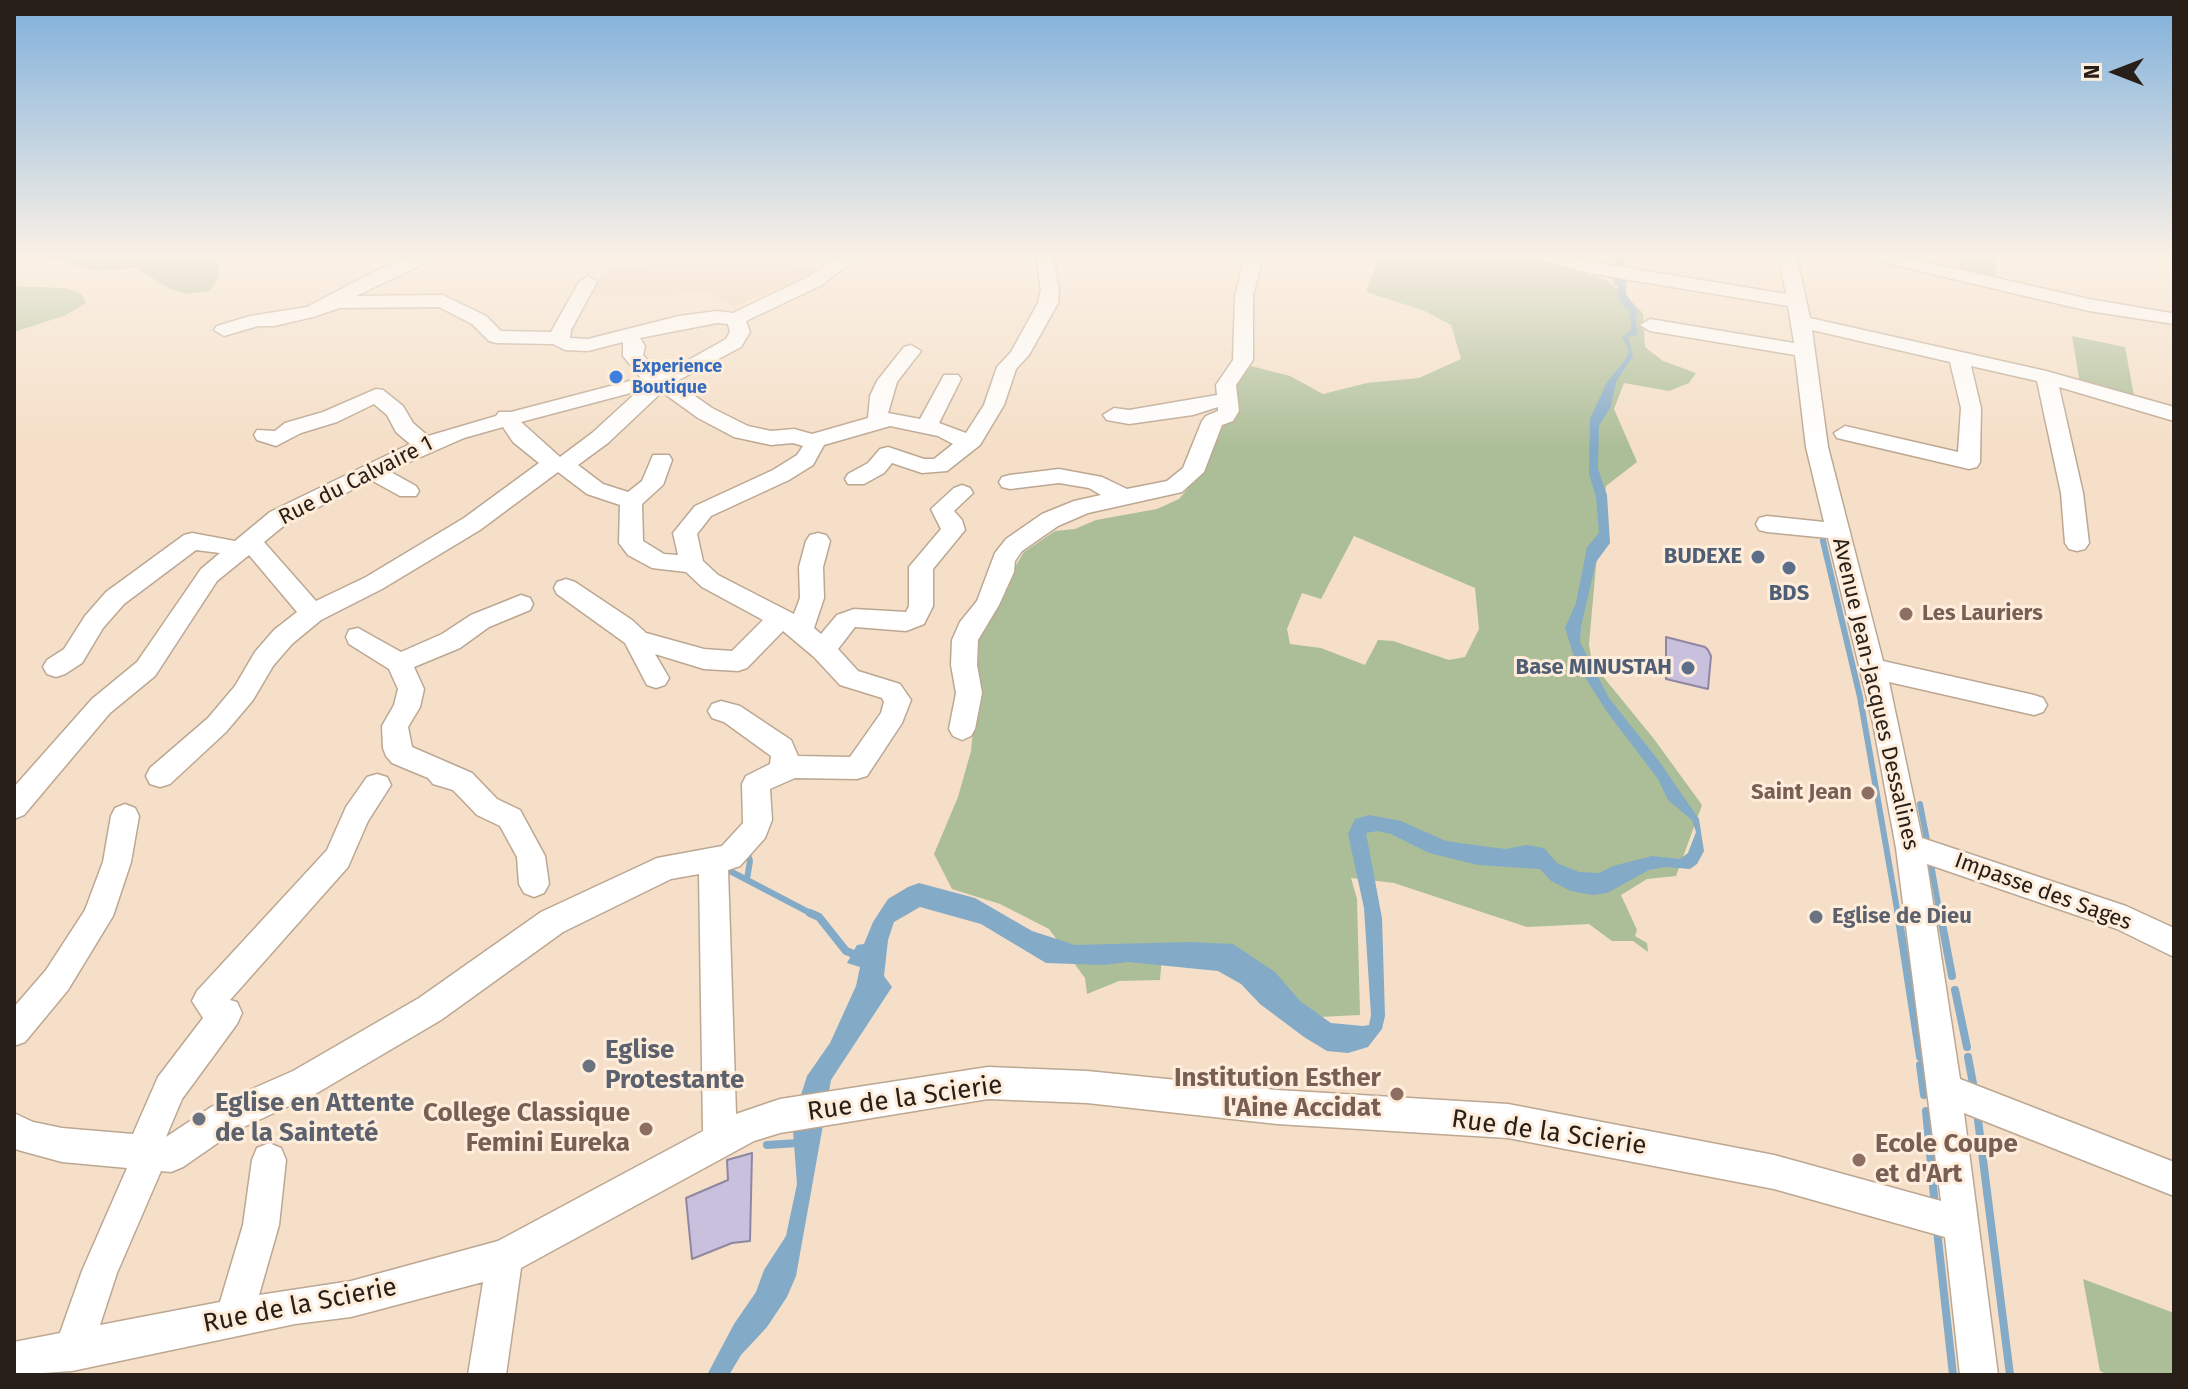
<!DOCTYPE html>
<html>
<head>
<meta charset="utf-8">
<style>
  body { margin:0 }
  #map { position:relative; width:2188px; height:1389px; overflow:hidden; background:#f5dfc8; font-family:"Fira Sans",sans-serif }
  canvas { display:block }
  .frame { position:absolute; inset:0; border:16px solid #282018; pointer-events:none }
  .north { position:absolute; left:2076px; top:32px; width:80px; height:80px; -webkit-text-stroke:6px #ffeddb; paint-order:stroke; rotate:270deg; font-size:22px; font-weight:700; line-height:32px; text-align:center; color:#282018 }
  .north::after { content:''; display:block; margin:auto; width:28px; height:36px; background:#282018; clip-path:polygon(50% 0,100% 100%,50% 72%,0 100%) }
</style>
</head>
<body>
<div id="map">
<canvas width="2188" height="1389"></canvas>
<div class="frame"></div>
<div class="north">N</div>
</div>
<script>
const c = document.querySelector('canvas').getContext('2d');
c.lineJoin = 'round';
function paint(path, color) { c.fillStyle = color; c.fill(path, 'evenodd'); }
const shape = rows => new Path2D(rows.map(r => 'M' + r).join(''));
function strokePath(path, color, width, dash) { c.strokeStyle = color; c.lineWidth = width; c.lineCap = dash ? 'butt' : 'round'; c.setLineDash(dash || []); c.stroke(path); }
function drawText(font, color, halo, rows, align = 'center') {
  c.font = font + ' "Fira Sans",sans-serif'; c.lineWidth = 6; c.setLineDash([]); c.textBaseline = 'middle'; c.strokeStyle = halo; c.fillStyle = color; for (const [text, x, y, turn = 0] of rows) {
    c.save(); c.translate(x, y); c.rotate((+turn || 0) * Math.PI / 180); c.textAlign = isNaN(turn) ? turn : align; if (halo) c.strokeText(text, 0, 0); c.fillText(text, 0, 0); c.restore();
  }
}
const built = shape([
  [670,253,764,253,779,262,824,270,735,306,705,292,663,296,587,295,605,270,650,265]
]);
const green = shape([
  [14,253,219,253,215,258,219,267,218,279,210,291,187,294,170,289,136,268,95,271,63,261],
  [1381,253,1513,253,1607,280,1643,313,1645,347,1663,361,1696,373,1689,383,1669,391,1624,383,1614,409,1637,462,1606,486,1596,566,1589,644,1592,663,1654,739,1702,805,1676,876,1647,879,1621,895,1637,930,1635,936,1647,943,1648,952,1633,941,1612,941,1589,924,1527,927,1394,883,1351,878,1357,899,1360,1015,1318,1017,1163,945,1160,980,1119,981,1087,994,1085,978,1049,929,1000,904,952,889,934,854,958,797,971,751,975,710,970,643,1024,552,1055,531,1075,529,1096,520,1157,509,1179,499,1201,473,1216,431,1225,424,1233,407,1231,385,1251,366,1290,376,1323,394,1367,383,1419,378,1461,359,1451,325,1425,311,1366,292],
  [1354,536,1475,588,1479,629,1465,657,1449,660,1393,641,1378,640,1365,665,1321,648,1290,644,1287,629,1302,593,1321,599],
  [1959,253,1995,253,1997,280,1959,269],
  [14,286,64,288,81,293,86,303,66,315,14,332],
  [2072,336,2125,347,2135,401,2080,384],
  [2083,1279,2174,1313,2174,1375,2109,1375,2100,1371]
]);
const water = shape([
  [1616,253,1622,253,1627,270,1626,294,1638,310,1635,320,1638,331,1637,335,1628,337,1633,356,1616,382,1611,406,1599,426,1598,469,1607,495,1610,543,1596,562,1581,627,1580,642,1609,698,1659,761,1699,819,1704,851,1697,864,1690,869,1665,867,1649,870,1607,893,1592,895,1571,891,1551,881,1540,869,1478,865,1429,853,1391,834,1377,831,1366,833,1382,918,1385,1016,1382,1029,1368,1047,1348,1053,1327,1051,1304,1037,1260,1004,1241,984,1218,971,1128,962,1103,965,1046,963,981,924,920,907,894,922,888,940,884,976,892,987,831,1080,796,1276,787,1297,767,1327,741,1355,729,1375,707,1375,734,1324,756,1292,764,1270,786,1236,797,1184,793,1131,800,1098,807,1076,830,1043,856,986,860,967,847,963,857,945,864,944,873,922,888,899,908,887,919,883,975,898,1032,931,1075,945,1188,942,1233,944,1275,972,1300,1001,1331,1023,1363,1026,1369,1025,1371,1015,1364,908,1348,834,1355,819,1369,815,1401,821,1446,841,1489,847,1506,849,1526,845,1544,848,1557,863,1579,872,1599,873,1613,866,1652,856,1680,859,1688,853,1696,832,1692,820,1668,800,1658,779,1607,712,1576,663,1565,628,1576,603,1587,547,1599,533,1596,497,1589,474,1590,419,1607,382,1625,360,1629,351,1622,337,1632,329,1629,314,1632,312,1621,304,1617,293,1618,287,1614,284]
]);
const streamFar2 = shape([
  [1822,536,1824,543]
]);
const streamFar1 = shape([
  [1823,541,1860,697,1898,915],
  [1920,804,1927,840],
  [747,852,750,861,747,879],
  [1931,864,1940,915],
  [728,870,814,915]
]);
const stream = shape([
  [810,913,819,917,846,951,859,956],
  [1898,913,1920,1057],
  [1940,913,1952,976],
  [1955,990,1967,1047],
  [1968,1057,1974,1089],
  [1920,1065,1924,1095],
  [1926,1111,1935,1207],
  [1977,1112,2010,1375],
  [767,1145,798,1143],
  [1937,1230,1953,1375]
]);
const building = shape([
  [1666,637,1705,647,1708,650,1711,656,1708,689,1666,679,1666,637],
  [752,1153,750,1241,732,1243,692,1259,686,1198,728,1180,727,1160,752,1153]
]);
const minor = shape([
  [422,253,447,253,356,296,443,295,486,316,501,331,551,332,579,282,588,276,597,282,571,330,570,338,588,339,679,316,717,311,733,313,808,277,842,253,863,253,822,285,746,321,750,332,741,347,675,382,712,408,748,426,771,431,794,429,812,434,868,418,870,396,877,381,904,347,911,345,921,351,897,382,888,413,920,419,944,375,958,375,961,379,939,423,966,433,984,405,997,367,1011,352,1038,303,1041,290,1035,253,1053,253,1059,290,1058,303,1029,355,1016,369,1004,405,980,445,947,471,922,473,892,463,884,473,864,484,848,484,845,479,848,474,868,463,880,449,888,447,924,459,934,459,953,444,938,436,890,426,824,445,813,465,789,480,711,516,697,534,703,561,718,575,794,614,800,598,799,567,806,541,810,535,818,533,826,535,830,541,823,567,824,598,814,628,821,634,837,615,854,609,906,612,909,606,909,567,941,529,931,509,954,488,962,485,970,488,973,493,954,511,962,520,965,530,933,569,933,606,924,624,906,631,855,627,838,649,858,671,900,684,911,700,902,723,867,776,857,779,795,778,770,789,772,820,765,838,740,866,728,870,736,1114,780,1099,988,1067,1087,1071,1277,1090,1508,1104,1774,1155,1941,1201,1896,848,1873,723,1828,538,1767,532,1759,530,1756,524,1759,518,1767,516,1824,522,1806,447,1795,355,1650,331,1640,325,1650,319,1794,343,1788,306,1593,274,1527,257,1524,253,1554,253,1593,262,1786,294,1778,253,1796,253,1810,318,2046,371,2174,407,2174,421,2059,387,2083,493,2089,543,2085,549,2077,551,2069,549,2065,543,2061,493,2037,381,1971,366,1981,408,1980,462,1977,467,1969,469,1837,438,1834,433,1845,426,1958,452,1961,408,1950,362,1812,330,1828,447,1883,661,2034,695,2043,698,2047,705,2043,712,2034,715,1889,682,1922,838,2126,906,2174,928,2174,957,2117,929,1927,864,1960,1079,2174,1162,2174,1196,1964,1113,1998,1375,1960,1375,1945,1237,1774,1189,1508,1138,1277,1124,1087,1103,988,1099,780,1133,754,1141,521,1268,506,1375,468,1375,483,1282,351,1317,295,1324,72,1371,14,1375,14,1342,60,1333,82,1271,127,1168,62,1162,18,1150,14,1148,14,1113,33,1122,62,1128,133,1134,158,1077,203,1018,192,1001,197,991,327,850,346,807,367,777,377,774,387,777,391,785,368,821,348,867,230,1000,237,1002,242,1013,237,1024,182,1099,166,1137,211,1107,293,1071,419,998,541,912,657,858,722,846,743,823,742,784,746,776,770,764,771,756,724,722,712,718,708,711,712,704,721,701,740,706,791,740,798,756,850,757,881,713,884,702,882,698,840,685,814,657,783,631,747,668,738,671,704,669,655,654,669,678,665,685,656,688,647,685,625,643,557,594,554,588,557,582,566,579,575,582,632,620,646,633,704,649,732,651,763,620,702,587,686,572,652,568,628,555,619,543,620,505,587,494,558,472,480,530,382,589,321,620,292,644,273,666,253,700,226,732,170,784,160,787,150,784,146,776,150,768,208,718,235,686,255,652,274,630,297,612,249,555,217,581,155,676,110,713,24,815,14,819,14,787,92,699,137,662,201,569,220,553,196,550,124,604,103,628,82,663,65,674,56,677,47,674,43,667,47,660,64,649,85,616,106,592,184,535,192,533,235,541,270,512,410,444,396,432,387,415,374,404,337,422,301,433,276,446,257,440,254,435,257,430,275,431,285,423,323,412,376,389,383,390,403,406,413,423,428,436,496,416,499,412,511,412,641,378,623,356,623,342,588,351,565,350,553,344,496,343,489,341,472,324,439,307,340,308,313,317,274,326,258,326,224,336,214,330,217,326,250,316,307,307,385,266,422,253],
  [717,323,728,324,730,332,726,339,669,371,659,373,643,355,645,346,640,338,717,323],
  [638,391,592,433,560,457,521,422,638,391],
  [662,392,698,418,734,437,771,445,793,443,803,446,797,455,773,470,695,506,673,533,678,555,664,554,643,541,642,504,663,485,672,460,669,455,653,455,642,481,628,492,603,484,578,465,608,443,662,392],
  [503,427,513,442,539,463,464,518,366,577,316,601,264,542,286,524,371,480,400,496,416,496,419,491,416,486,389,471,464,438,503,427],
  [699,874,703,1131,498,1241,351,1281,259,1295,279,1225,286,1160,281,1148,269,1143,257,1148,252,1160,243,1225,220,1302,100,1325,117,1273,161,1171,171,1172,183,1167,235,1131,317,1093,441,1020,563,932,671,879,699,874],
  [1246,253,1264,253,1253,296,1253,360,1236,385,1239,411,1233,421,1222,425,1204,472,1182,492,1088,513,1058,526,1022,551,1015,561,1014,572,999,605,978,640,977,665,982,693,975,729,971,736,962,740,953,736,949,729,956,693,951,665,952,640,960,622,977,601,995,553,1006,539,1042,514,1074,501,1101,495,1089,488,1059,483,1010,489,1002,487,999,482,1002,477,1010,475,1059,469,1102,477,1127,489,1167,481,1183,468,1202,421,1206,416,1218,411,1218,407,1193,415,1129,424,1107,420,1103,415,1114,408,1129,410,1217,395,1216,385,1233,360,1235,296,1246,253],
  [1855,253,1887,253,2089,299,2171,313,2174,314,2174,324,2089,311,1864,258,1855,253],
  [521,595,530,598,533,604,530,610,489,627,460,648,414,667,424,689,420,707,408,727,412,747,472,773,497,799,520,810,545,856,549,884,544,893,534,897,524,893,519,884,517,857,500,826,477,815,453,790,433,784,428,778,392,763,386,756,383,748,382,726,394,705,398,689,389,669,349,644,346,637,349,630,358,628,401,652,442,634,471,615,521,595],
  [125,804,135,808,139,816,131,862,113,916,68,990,25,1042,14,1046,14,1007,46,970,85,910,103,862,111,816,115,808,125,804]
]);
const markers = [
  [616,377,8,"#3f7fe0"],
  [1758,557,8,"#5c6f8a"],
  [1789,568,8,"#5c6f8a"],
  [1906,614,8,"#8d6e63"],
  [1688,668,8,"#5c6f8a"],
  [1868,793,8,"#8d6e63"],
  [1816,917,8,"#6b7280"],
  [589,1066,8,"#6b7280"],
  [1397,1094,8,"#8d6e63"],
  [199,1119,8,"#6b7280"],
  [646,1129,8,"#8d6e63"],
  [1859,1160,8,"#8d6e63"]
];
const farShopnames = [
  ["Experience",632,367],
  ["Boutique",632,388]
];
const streetNames = [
  ["Rue du Calvaire 1",356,481,-27],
  ["Avenue Jean-Jacques Dessalines",1875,694,77],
  ["Impasse des Sages",2043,892,20]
];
const serviceNames = [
  ["BUDEXE",1742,557],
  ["BDS",1789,594,"center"],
  ["Base MINUSTAH",1672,668]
];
const educationNames = [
  ["Les Lauriers",1922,614],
  ["Saint Jean",1852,793,"right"]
];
const worshipNames = [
  ["Eglise de Dieu",1832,917]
];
const nearWorshipnames = [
  ["Eglise",605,1051],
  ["Protestante",605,1081],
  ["Eglise en Attente",215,1104],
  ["de la Sainteté",215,1134]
];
const nearEducationnames = [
  ["Institution Esther",1381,1079],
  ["l'Aine Accidat",1381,1109],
  ["College Classique",630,1114],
  ["Femini Eureka",630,1144],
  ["Ecole Coupe",1875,1145,"left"],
  ["et d'Art",1875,1175,"left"]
];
const nearStreetnames = [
  ["Rue de la Scierie",905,1099,-8],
  ["Rue de la Scierie",1549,1133,8],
  ["Rue de la Scierie",300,1306,-11]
];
paint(built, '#eed2b6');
paint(green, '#acbe98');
paint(water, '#83aac7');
strokePath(streamFar2, '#83aac7', 5);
strokePath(streamFar1, '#83aac7', 6);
strokePath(stream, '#83aac7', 8);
paint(building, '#c8c0dc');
strokePath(building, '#8f87a1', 2);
strokePath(minor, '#bca792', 3);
paint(minor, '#fff');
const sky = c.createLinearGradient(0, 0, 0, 447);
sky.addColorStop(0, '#7fb0db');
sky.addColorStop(0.57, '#faf1e6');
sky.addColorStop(1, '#faf1e600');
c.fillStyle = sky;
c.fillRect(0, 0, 2188, 447);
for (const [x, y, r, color] of markers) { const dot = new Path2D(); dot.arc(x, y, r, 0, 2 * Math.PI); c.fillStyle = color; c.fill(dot); strokePath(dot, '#ffeddb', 3); }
drawText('bold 18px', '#366cbe', '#ffeddb', farShopnames, 'left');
drawText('22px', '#282018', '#ffeddb', streetNames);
drawText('bold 22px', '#4e5e75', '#ffeddb', serviceNames, 'right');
drawText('bold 22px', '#785e54', '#ffeddb', educationNames, 'left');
drawText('bold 22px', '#5b616d', '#ffeddb', worshipNames, 'left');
drawText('bold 26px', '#5b616d', '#ffeddb', nearWorshipnames, 'left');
drawText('bold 26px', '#785e54', '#ffeddb', nearEducationnames, 'right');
drawText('26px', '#282018', '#ffeddb', nearStreetnames);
</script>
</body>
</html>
